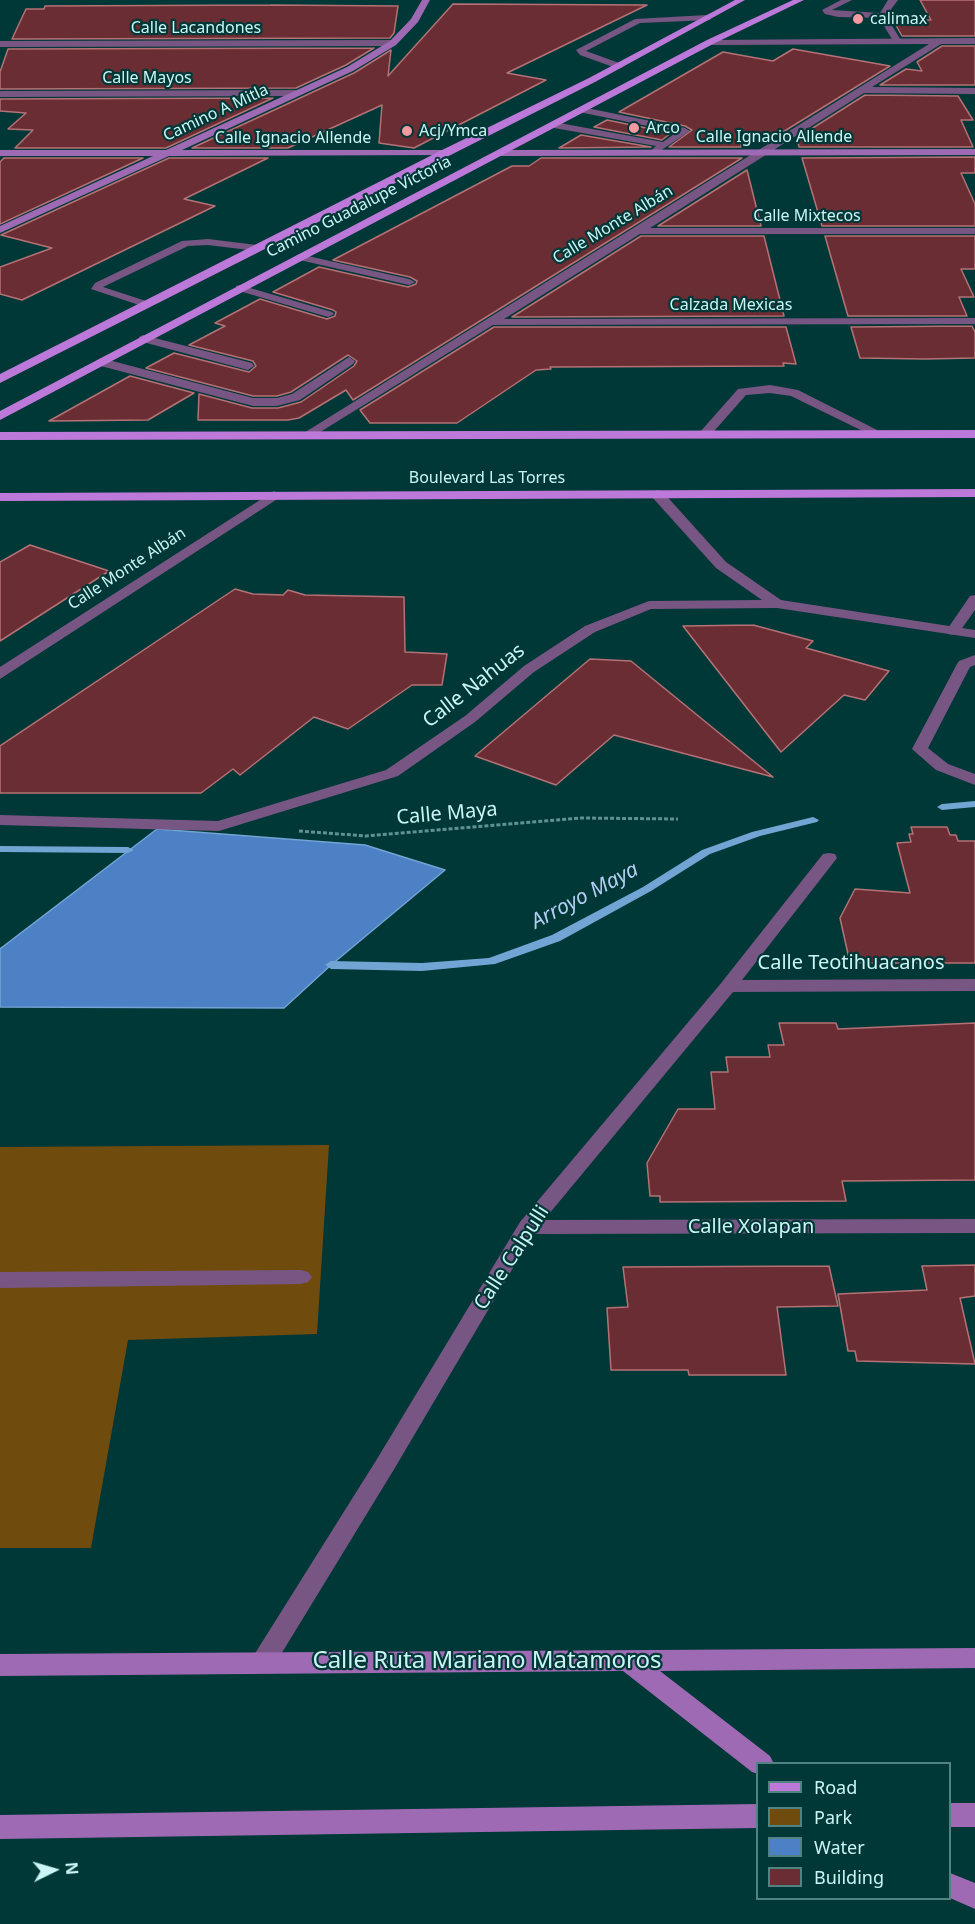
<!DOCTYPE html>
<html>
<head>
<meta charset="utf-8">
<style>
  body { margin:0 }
  #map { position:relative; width:975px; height:1924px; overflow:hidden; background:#003737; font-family:"Noto Sans",sans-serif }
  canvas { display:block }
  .legend { position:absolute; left:756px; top:1762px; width:195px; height:138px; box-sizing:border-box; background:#003737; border:2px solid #518383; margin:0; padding:8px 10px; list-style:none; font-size:18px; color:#cbf5f5 }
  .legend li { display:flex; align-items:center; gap:12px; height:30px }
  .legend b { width:30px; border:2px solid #518383 }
  .north { position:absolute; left:24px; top:1840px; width:60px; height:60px; -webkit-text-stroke:4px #003737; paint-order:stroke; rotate:85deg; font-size:16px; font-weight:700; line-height:24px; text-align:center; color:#cbf5f5 }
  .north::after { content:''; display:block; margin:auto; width:21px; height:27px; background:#cbf5f5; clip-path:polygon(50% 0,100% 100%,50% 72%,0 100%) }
</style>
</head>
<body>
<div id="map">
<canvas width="975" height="1924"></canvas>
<ul class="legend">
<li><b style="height:8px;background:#bd79d9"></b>Road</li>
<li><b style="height:16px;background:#6f4c0d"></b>Park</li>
<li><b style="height:16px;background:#4c81c6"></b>Water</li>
<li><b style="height:16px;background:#692d33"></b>Building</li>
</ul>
<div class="north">N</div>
</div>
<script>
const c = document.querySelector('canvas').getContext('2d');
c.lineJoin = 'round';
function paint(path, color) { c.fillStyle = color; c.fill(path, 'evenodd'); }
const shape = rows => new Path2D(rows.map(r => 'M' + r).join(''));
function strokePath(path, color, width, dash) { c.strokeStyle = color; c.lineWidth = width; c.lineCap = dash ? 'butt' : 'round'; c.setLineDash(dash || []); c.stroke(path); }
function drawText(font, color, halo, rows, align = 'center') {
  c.font = font + ' "Noto Sans",sans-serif'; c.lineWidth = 4.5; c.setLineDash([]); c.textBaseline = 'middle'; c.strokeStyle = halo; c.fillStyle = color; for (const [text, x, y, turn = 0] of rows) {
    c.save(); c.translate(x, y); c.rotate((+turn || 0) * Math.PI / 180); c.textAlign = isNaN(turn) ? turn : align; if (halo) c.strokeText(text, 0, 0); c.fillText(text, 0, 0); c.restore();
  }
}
const green = shape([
  [329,1145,317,1334,128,1340,91,1548,0,1548,0,1147]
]);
const water = shape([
  [157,829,365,845,445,870,331,965,284,1008,0,1007,0,949,157,829]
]);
const stream = shape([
  [975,801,975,807,942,810,937,807,942,804,975,801],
  [813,817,819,820,817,822,760,836,710,854,651,891,560,941,495,964,422,971,331,969,325,965,331,961,422,963,489,958,552,935,643,887,702,850,752,832,813,817],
  [0,846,128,847,134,850,128,853,0,852,0,846]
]);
const building = shape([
  [920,0,975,0,975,36,902,36,893,20,931,20,920,0],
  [453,4,647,5,507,73,546,80,414,148,379,143,382,105,288,148,192,148,354,73,391,50,388,76,453,4],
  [271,5,398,6,394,33,390,38,12,39,26,9,44,9,45,6,271,5],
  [942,46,975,46,975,85,880,85,906,69,922,71,917,62,942,46],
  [374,48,346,65,296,88,0,89,0,72,8,49,374,48],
  [793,49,890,66,778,135,741,145,741,147,669,147,692,130,685,126,619,112,723,52,773,61,793,49],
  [865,95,958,96,973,120,961,120,973,147,799,147,797,138,865,95],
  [273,98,166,148,15,148,33,130,8,129,26,113,0,111,0,99,273,98],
  [607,120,671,133,662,140,594,127,607,120],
  [581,135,651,147,559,148,581,135],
  [975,157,975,173,961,173,975,204,975,226,822,226,802,158,975,157],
  [4,158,143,158,0,224,0,162,4,158],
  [169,158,268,158,184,199,215,206,22,300,0,294,0,267,52,248,1,235,169,158],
  [541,158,742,158,353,400,346,390,299,418,288,420,198,420,199,394,252,408,278,408,301,402,354,366,357,361,348,355,291,392,277,396,253,396,146,368,174,353,249,372,256,366,253,361,189,345,225,326,215,323,260,299,327,319,335,316,336,312,333,310,273,292,319,267,408,287,416,284,417,281,410,277,333,260,512,166,529,166,541,158],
  [747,170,761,226,658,226,747,170],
  [641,236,764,236,784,316,512,317,641,236],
  [825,236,975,236,975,269,961,269,974,297,959,297,967,316,848,316,825,236],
  [972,326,975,332,975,358,925,359,860,358,851,327,972,326],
  [494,327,786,327,796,364,783,363,784,366,550,367,551,369,536,370,457,423,370,423,360,410,494,327],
  [130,376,194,393,148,420,49,421,130,376],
  [30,545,109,571,0,641,0,562,30,545],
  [235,589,253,594,283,595,288,590,305,595,404,597,405,652,447,654,442,685,412,685,348,729,314,717,240,775,233,769,201,793,0,793,0,746,235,589],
  [753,625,813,641,806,648,889,671,865,700,844,695,781,752,683,626,753,625],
  [590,659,631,661,773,777,614,735,556,785,475,756,590,659],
  [911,827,947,827,950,835,956,835,958,841,975,841,975,963,850,963,840,918,855,889,910,893,897,843,911,842,909,834,913,834,911,827],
  [779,1023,836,1023,838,1029,975,1023,975,1180,842,1181,846,1201,660,1202,660,1196,650,1196,647,1163,678,1109,715,1109,711,1072,728,1072,726,1057,770,1057,768,1045,784,1045,779,1023],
  [975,1265,975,1296,960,1298,975,1364,857,1361,855,1351,848,1351,838,1294,927,1290,922,1266,975,1265],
  [829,1266,838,1306,777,1307,786,1375,689,1375,688,1370,611,1370,607,1308,628,1307,623,1267,829,1266]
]);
const path = shape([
  [299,831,366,836,581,818,678,819]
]);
const lane = shape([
  [841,0,852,0,832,10,880,13,888,0,898,0,886,16,902,42,901,44,895,44,879,18,838,17,825,14,822,10,841,0],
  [707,15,711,18,710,20,640,23,586,51,622,64,622,68,616,68,580,55,576,50,635,19,707,15],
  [582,107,685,128,690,131,654,155,649,152,656,146,554,128,549,125,554,122,663,142,677,132,579,112,579,108,582,107],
  [208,239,257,245,262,248,257,251,208,245,188,246,103,287,149,302,149,306,145,307,91,289,95,283,182,241,208,239],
  [299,254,409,279,415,282,409,285,295,259,294,257,299,254],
  [240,285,332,312,334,314,328,317,236,290,236,286,240,285],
  [143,335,252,363,254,366,248,370,139,341,139,337,143,335],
  [349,357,355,361,353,364,300,400,277,406,253,406,97,365,95,362,101,358,253,398,277,398,292,394,349,357],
  [770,385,798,390,887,435,885,438,877,438,791,396,770,393,746,395,708,438,700,438,698,435,700,432,738,389,770,385],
  [975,595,975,610,960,631,953,635,948,634,946,631,970,596,975,595],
  [301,1270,308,1272,312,1277,308,1282,301,1284,0,1288,0,1272,301,1270]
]);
const street = shape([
  [975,38,975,44,941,44,872,87,975,88,975,94,864,93,650,228,975,228,975,234,640,234,504,319,975,318,975,324,493,325,309,439,301,439,299,436,929,44,710,45,707,44,707,40,975,38],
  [0,41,393,40,397,43,393,46,0,47,0,41],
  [0,91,295,90,300,93,295,96,0,97,0,91],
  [657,490,662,491,726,562,781,600,975,630,975,638,777,608,651,609,595,632,534,672,475,722,398,776,219,831,0,825,0,815,218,821,386,770,465,716,524,666,585,626,649,601,762,600,716,568,652,497,650,494,657,490],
  [274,491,281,495,279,498,0,679,0,667,274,491],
  [975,655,975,665,970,667,928,748,948,764,975,774,975,785,936,770,912,749,957,664,959,661,975,655],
  [829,853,835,854,837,858,742,980,975,979,975,991,733,992,544,1220,975,1219,975,1233,533,1234,393,1471,272,1669,263,1673,254,1669,250,1662,254,1655,377,1459,520,1222,722,982,823,854,829,853]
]);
const secondary = shape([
  [422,0,430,0,418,22,396,45,353,71,182,150,443,150,446,151,446,155,169,156,0,233,0,226,153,156,0,156,0,150,166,150,347,67,390,41,411,19,422,0],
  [975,149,975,155,500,156,495,153,500,150,975,149],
  [975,1648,975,1668,660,1671,770,1756,774,1764,758,1764,758,1774,752,1772,623,1671,0,1676,0,1654,975,1648],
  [950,1803,975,1803,975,1827,950,1827,950,1803],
  [758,1804,758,1828,0,1839,0,1815,758,1804],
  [950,1873,975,1883,975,1909,950,1898,950,1873]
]);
const primary = shape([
  [735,0,745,0,595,82,0,383,0,374,440,151,589,78,735,0],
  [793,0,804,0,713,44,0,420,0,411,707,40,793,0],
  [975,430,975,438,0,440,0,432,975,430],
  [975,489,975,497,0,501,0,493,975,489]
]);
const markers = [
  [858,19,6,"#f49aa0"],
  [634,128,6,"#f49aa0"],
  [407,131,6,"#f49aa0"]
];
const farPoinames = [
  ["calimax",870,19],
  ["Arco",646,128],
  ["Acj/Ymca",419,131]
];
const farStreetnames = [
  ["Calle Lacandones",196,28],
  ["Calle Mayos",147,78],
  ["Camino A Mitla",216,113,-25],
  ["Calle Ignacio Allende",774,137],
  ["Calle Ignacio Allende",293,138],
  ["Camino Guadalupe Victoria",359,207,-27],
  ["Calle Mixtecos",807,216],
  ["Calle Monte Albán",613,225,-31],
  ["Calzada Mexicas",731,305],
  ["Boulevard Las Torres",487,478],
  ["Calle Monte Albán",127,569,-33]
];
const streetNames = [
  ["Calle Nahuas",474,686,-38],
  ["Calle Maya",447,814,-5],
  ["Calle Teotihuacanos",851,963],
  ["Calle Xolapan",751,1227],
  ["Calle Calpulli",512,1258,-57]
];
const waterNames = [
  ["Arroyo Maya",585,896,-28]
];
const nearStreetnames = [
  ["Calle Ruta Mariano Matamoros",487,1661]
];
paint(green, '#6f4c0d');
paint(water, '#4c81c6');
strokePath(water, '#72a4d4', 1.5);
paint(stream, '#72a4d4');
paint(building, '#692d33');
strokePath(building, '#b57276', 1.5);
strokePath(path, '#619292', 3, [4, 2]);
paint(lane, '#775684');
paint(street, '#775684');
paint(secondary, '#9f6ab4');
paint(primary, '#bd79d9');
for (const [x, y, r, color] of markers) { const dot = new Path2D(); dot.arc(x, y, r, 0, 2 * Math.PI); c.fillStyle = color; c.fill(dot); strokePath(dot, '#003737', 2); }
drawText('16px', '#cbf5f5', '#003737', farPoinames, 'left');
drawText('16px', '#cbf5f5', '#003737', farStreetnames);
drawText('20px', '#cbf5f5', '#003737', streetNames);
drawText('italic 21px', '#b2cef3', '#003737', waterNames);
drawText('24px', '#cbf5f5', '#003737', nearStreetnames);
</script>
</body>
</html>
